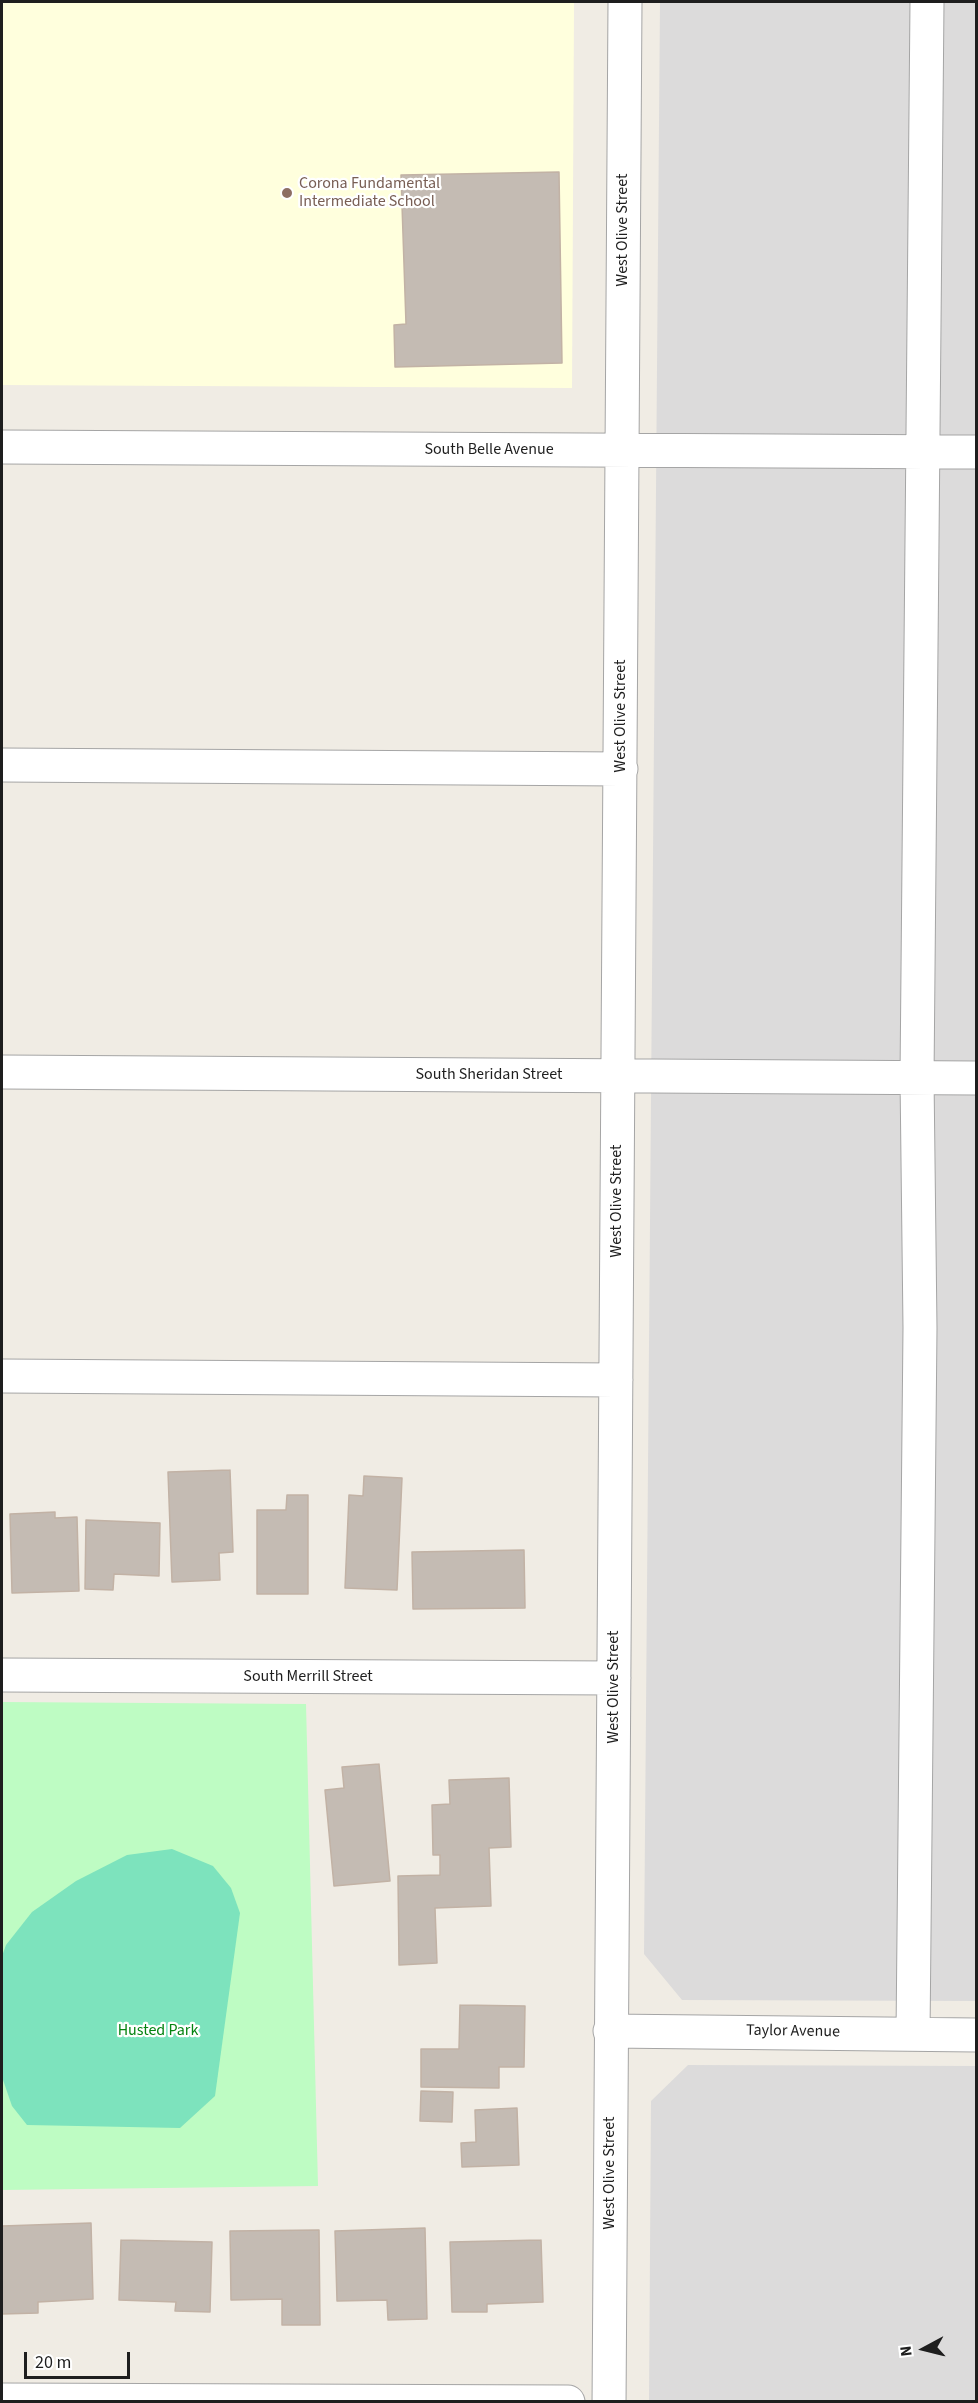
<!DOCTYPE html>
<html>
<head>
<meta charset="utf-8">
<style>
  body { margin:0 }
  #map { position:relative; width:978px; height:2403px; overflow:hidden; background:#f0ece4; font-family:"Source Sans 3",sans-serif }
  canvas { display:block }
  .frame { position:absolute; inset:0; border:3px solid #1e1e1e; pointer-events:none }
  .north { position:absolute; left:894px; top:2319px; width:60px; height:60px; -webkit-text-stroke:4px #fff; paint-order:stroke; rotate:263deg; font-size:16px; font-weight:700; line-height:24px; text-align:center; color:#1e1e1e }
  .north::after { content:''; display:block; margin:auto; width:21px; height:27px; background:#1e1e1e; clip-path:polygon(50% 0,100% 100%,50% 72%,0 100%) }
  .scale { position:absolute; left:24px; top:2352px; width:106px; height:27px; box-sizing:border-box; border:3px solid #1e1e1e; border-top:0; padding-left:8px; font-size:18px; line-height:21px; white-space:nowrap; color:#1e1e1e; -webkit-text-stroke:4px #fff; paint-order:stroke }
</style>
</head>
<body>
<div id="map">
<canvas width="978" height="2403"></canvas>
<div class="frame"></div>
<div class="north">N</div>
<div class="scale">20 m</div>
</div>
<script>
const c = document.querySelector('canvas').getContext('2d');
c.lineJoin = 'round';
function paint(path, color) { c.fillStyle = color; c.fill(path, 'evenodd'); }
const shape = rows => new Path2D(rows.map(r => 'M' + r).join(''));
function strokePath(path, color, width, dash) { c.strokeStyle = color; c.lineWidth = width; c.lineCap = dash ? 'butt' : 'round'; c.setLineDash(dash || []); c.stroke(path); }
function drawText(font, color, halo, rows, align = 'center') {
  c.font = font + ' "Source Sans 3",sans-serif'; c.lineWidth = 4.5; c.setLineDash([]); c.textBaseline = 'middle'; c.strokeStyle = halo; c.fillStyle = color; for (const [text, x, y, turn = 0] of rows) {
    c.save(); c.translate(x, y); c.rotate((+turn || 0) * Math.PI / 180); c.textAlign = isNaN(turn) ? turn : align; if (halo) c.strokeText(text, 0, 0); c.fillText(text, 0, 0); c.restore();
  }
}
const residential = shape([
  [660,2,976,2,976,2001,682,2000,644,1954],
  [688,2065,976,2066,976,2401,649,2401,651,2101]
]);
const education = shape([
  [2,2,574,2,572,388,2,385]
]);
const park = shape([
  [2,1702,306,1704,318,2186,2,2190]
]);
const pitch = shape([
  [172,1849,213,1866,231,1888,240,1913,215,2096,180,2128,27,2125,12,2106,2,2077,2,1956,6,1945,32,1912,76,1881,127,1855]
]);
const building = shape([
  [559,172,562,363,395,367,394,325,406,324,401,175,559,172],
  [230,1470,233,1552,219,1553,220,1580,172,1582,168,1472,230,1470],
  [364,1476,402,1478,397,1590,345,1588,349,1495,363,1496,364,1476],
  [287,1495,308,1495,308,1594,257,1594,257,1510,286,1510,287,1495],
  [55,1512,55,1518,77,1517,79,1591,12,1593,10,1514,55,1512],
  [86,1520,160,1523,159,1576,114,1574,113,1590,85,1589,86,1520],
  [524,1550,525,1608,413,1609,412,1552,524,1550],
  [379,1764,390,1881,334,1886,325,1790,344,1788,342,1767,379,1764],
  [509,1778,511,1847,489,1848,491,1906,435,1908,437,1963,399,1965,398,1876,440,1875,440,1855,433,1855,432,1805,450,1804,449,1780,509,1778],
  [460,2005,525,2006,524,2067,499,2067,499,2088,421,2087,421,2049,459,2049,460,2005],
  [421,2091,453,2092,452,2122,420,2121,421,2091],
  [517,2108,519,2165,462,2167,461,2143,476,2142,475,2110,517,2108],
  [91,2223,93,2299,38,2302,38,2313,2,2314,2,2226,91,2223],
  [425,2228,427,2319,388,2320,387,2300,337,2301,335,2231,425,2228],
  [319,2230,320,2325,282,2325,282,2299,231,2300,230,2231,319,2230],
  [121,2240,212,2242,210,2312,175,2311,176,2302,119,2300,121,2240],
  [541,2240,543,2302,487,2304,487,2312,452,2312,450,2242,541,2240]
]);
const minor = shape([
  [2,447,976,452],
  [2,765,621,769],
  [2,1072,976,1078],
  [2,1376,616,1380],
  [2,1675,614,1678],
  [610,2031,976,2035],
  [913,2034,920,1328,917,1077,927,2],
  [2,2400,568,2402],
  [609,2402,625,2]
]);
const markers = [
  [287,193,6,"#8d6e63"]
];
const educationNames = [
  ["Corona Fundamental",299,184],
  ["Intermediate School",299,202]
];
const streetNames = [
  ["West Olive Street",623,230,-90],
  ["South Belle Avenue",489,450],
  ["West Olive Street",621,716,-90],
  ["South Sheridan Street",489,1075],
  ["West Olive Street",617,1201,-90],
  ["South Merrill Street",308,1677],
  ["West Olive Street",614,1687,-90],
  ["Taylor Avenue",793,2032,1],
  ["West Olive Street",610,2173,-90]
];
const parkNames = [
  ["Husted Park",158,2031]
];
paint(residential, '#dcdbdb');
paint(education, '#ffd');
paint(park, '#befcc3');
paint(pitch, '#7de3bd');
paint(building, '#c4bbb3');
strokePath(building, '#c2b2a5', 1.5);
strokePath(minor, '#a5a5a5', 35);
strokePath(minor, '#fff', 33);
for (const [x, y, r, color] of markers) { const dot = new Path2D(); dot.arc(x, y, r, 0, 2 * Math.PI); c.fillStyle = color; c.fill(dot); strokePath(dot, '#fff', 2); }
drawText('16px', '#785e54', '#fff', educationNames, 'left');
drawText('16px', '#1e1e1e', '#fff', streetNames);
drawText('16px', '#058311', '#fff', parkNames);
</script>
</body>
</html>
